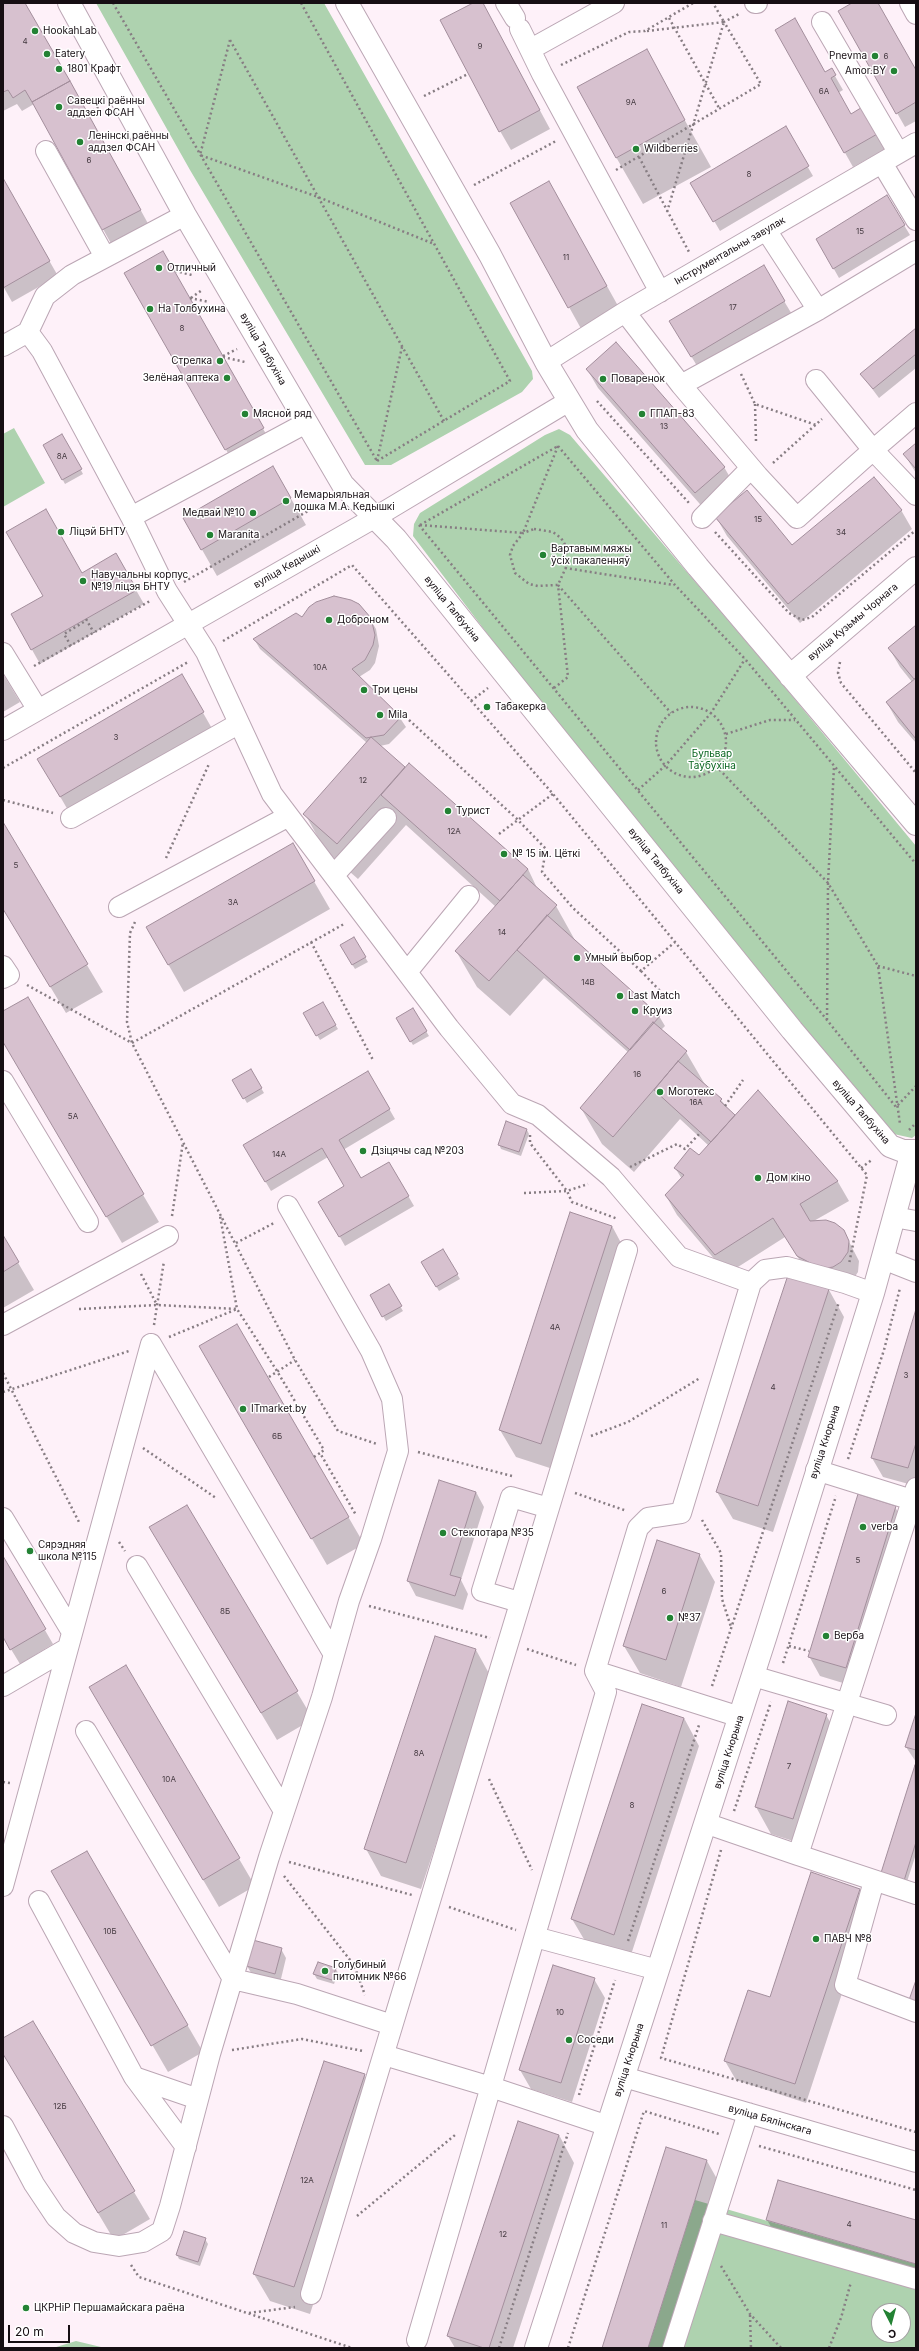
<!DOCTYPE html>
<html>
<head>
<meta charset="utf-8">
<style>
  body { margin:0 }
  #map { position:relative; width:919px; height:2351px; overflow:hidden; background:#fef1f9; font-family:Inter,sans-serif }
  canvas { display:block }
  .frame { position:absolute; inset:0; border:4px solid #160e13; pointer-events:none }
  .north { position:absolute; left:871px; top:2303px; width:40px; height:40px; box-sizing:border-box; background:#fff; border:1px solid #a29fa1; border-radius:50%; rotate:174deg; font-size:11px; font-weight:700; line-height:16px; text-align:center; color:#160e13 }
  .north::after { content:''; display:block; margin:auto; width:14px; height:18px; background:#238234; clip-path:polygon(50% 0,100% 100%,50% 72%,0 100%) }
  .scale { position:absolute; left:8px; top:2325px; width:62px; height:18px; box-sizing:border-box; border:2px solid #160e13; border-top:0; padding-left:5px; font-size:12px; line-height:14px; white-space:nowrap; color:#160e13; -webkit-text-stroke:3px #fff; paint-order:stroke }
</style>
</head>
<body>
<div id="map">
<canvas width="919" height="2351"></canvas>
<div class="frame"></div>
<div class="north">С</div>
<div class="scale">20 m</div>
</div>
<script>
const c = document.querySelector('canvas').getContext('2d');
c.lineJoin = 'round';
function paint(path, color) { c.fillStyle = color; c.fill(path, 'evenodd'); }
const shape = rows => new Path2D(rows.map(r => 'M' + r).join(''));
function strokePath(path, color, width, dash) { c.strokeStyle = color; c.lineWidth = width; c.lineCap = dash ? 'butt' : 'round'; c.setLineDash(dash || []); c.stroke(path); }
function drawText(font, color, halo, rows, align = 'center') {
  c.font = font + ' Inter,sans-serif'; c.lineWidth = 3; c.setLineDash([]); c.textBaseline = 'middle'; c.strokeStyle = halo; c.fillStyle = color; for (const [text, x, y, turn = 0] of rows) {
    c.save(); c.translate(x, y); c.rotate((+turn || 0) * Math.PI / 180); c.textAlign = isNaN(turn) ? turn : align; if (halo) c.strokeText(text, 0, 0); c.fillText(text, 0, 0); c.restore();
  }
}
const green = shape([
  [96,3,324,3,532,371,533,379,522,392,391,465,365,465,190,170],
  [14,428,45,483,3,507,3,434],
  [559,429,570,435,778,679,916,846,916,1135,912,1138,889,1133,616,803,413,536,414,524,420,513,545,435],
  [695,2200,916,2264,916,2348,648,2348],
  [879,2311,903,2311,903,2335,879,2335],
  [76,2341,101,2347,102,2348,53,2348]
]);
const shadow = shape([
  [3,3,23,3,81,101,151,229,114,249,34,104,22,111,17,104,3,111],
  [475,3,482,3,550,129,511,150,500,131],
  [854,3,877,3,916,72,916,121,905,127,839,11],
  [776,30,824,73,831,69,843,90,838,93,851,115,864,108,887,148,853,167],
  [646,51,711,167,643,204,616,157],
  [785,128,813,176,720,231,692,183],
  [3,180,58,276,12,302,3,286],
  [887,197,910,235,839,278,817,239],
  [569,218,627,322,589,343,569,307],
  [163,252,274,448,237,469,126,274],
  [763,266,793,316,700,371,671,322],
  [916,329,916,368,879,398,861,374],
  [587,369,724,467,735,486,706,511,598,388],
  [62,435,83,474,65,484,44,445],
  [916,444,916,473,904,454],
  [273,467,306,525,217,576,184,518],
  [901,510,912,529,800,623,727,536,716,517,792,547],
  [116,555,144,604,40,664,12,614],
  [343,598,370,619,376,629,379,646,375,663,370,670,359,677,400,718,406,727,389,744,380,746,405,769,409,765,528,869,538,890,556,906,576,942,659,1016,665,1026,661,1030,686,1052,707,1088,721,1100,735,1117,758,1092,838,1182,849,1201,812,1222,843,1230,859,1261,858,1272,852,1281,809,1275,785,1237,727,1274,677,1215,666,1196,682,1179,675,1168,699,1156,709,1146,680,1119,634,1172,602,1144,581,1108,629,1053,544,978,510,1016,477,987,456,951,496,907,406,825,358,879,325,850,305,814,367,743,260,649,254,639,303,618,310,608,325,599],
  [916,626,916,743,898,722,887,703,912,682,900,667,889,648],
  [3,674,20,702,3,712],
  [182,676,218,739,76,824,54,786],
  [3,824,103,992,66,1013,3,908],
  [293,845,330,909,184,992,147,927],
  [354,939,368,962,355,969,341,946],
  [27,998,159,1222,122,1243,3,1041,3,1013],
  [322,1003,338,1029,320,1040,304,1014],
  [413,1010,429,1036,413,1045,397,1019],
  [251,1071,264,1093,247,1103,234,1081],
  [368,1072,395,1119,343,1150,361,1179,389,1163,414,1206,345,1246,320,1202,346,1187,328,1157,271,1191,244,1145],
  [527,1130,529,1134,521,1156,501,1149,499,1144],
  [612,1226,627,1254,556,1470,516,1457,500,1430],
  [3,1237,34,1290,3,1308],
  [443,1250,460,1279,439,1291,422,1262],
  [388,1286,403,1311,386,1321,371,1296],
  [829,1290,844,1317,773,1532,733,1519,717,1492],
  [916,1313,916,1486,883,1477,872,1458],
  [237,1325,364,1544,327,1565,201,1346],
  [476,1492,484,1507,461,1580,468,1594,463,1610,416,1596,408,1581],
  [186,1506,313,1719,277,1740,166,1554],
  [895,1507,906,1526,856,1687,820,1676,809,1656],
  [699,1554,715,1582,681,1687,640,1673,624,1646],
  [3,1558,53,1644,20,1664,3,1636],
  [435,1637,476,1650,491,1677,421,1889,381,1876,366,1849],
  [126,1667,255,1886,219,1907,106,1714],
  [826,1715,842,1742,809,1846,771,1834,756,1807],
  [916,1716,916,1762,906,1747],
  [684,1718,699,1746,629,1961,588,1946,572,1919],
  [916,1766,916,1854,905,1888,881,1876],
  [87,1852,203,2052,168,2072,52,1872],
  [859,1889,870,1908,806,2103,736,2080,725,2061,770,1998],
  [281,1949,286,1958,280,1983,253,1976,247,1966],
  [336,1969,338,1973,334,1984,317,1979,314,1974],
  [594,1979,605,1998,572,2102,531,2089,520,2070],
  [33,2022,150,2219,114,2240,3,2053,3,2040],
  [364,2075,379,2102,310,2314,270,2301,254,2274],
  [559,2135,574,2163,513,2348,455,2348,448,2336],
  [707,2161,722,2188,672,2348,603,2348],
  [767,2220,916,2221,916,2286,783,2247],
  [205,2239,208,2244,200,2266,179,2259,177,2255]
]);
const building = shape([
  [3,3,25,3,70,81,32,102,25,90,13,98,8,90,3,92,3,3],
  [473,3,483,3,540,110,499,132,440,20,473,3],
  [852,3,878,3,916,70,916,102,896,114,838,11,852,3],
  [795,18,825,72,832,68,836,75,831,78,851,114,864,106,879,133,844,153,775,30,795,18],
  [647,49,685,120,616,158,577,87,647,49],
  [70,81,141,210,102,230,32,102,70,81],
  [786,126,809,166,713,222,690,183,786,126],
  [3,178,50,261,3,288,3,178],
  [549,181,607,286,568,308,510,203,549,181],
  [887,195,905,225,833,269,816,239,887,195],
  [163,251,264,428,225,450,124,273,163,251],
  [764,265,785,301,691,357,669,321,764,265],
  [916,328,916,354,873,389,860,374,916,328],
  [616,342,725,467,695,493,586,369,616,342],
  [62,434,82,469,62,480,43,445,62,434],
  [916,443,916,469,903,454,916,443],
  [273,466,291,498,201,550,183,518,273,466],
  [874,477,902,510,788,604,715,517,747,490,792,545,874,477],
  [46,509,82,573,116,553,137,590,31,650,11,614,43,596,6,532,46,509],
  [334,596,351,600,359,604,371,618,375,635,373,645,365,660,352,669,401,717,384,735,366,738,253,639,296,613,302,617,309,607,316,602,334,596],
  [916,625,916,677,914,679,888,648,916,625],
  [182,674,204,712,60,797,37,759,182,674],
  [916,678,916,739,886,702,916,678],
  [371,737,405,767,337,844,303,814,371,737],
  [409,763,528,869,500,901,381,795,409,763],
  [3,822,88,964,50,987,3,909,3,822],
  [293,843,315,881,168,965,146,927,293,843],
  [523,875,557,905,489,981,455,951,523,875],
  [547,915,660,1016,630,1050,517,950,547,915],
  [354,937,366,957,352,965,340,945,354,937],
  [28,997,144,1194,106,1217,3,1042,3,1011,28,997],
  [323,1002,336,1025,316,1036,303,1013,323,1002],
  [413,1008,427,1031,410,1042,396,1018,413,1008],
  [653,1022,687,1051,613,1137,580,1108,653,1022],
  [678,1061,722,1099,720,1101,735,1115,711,1142,654,1090,678,1061],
  [251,1069,262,1088,243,1099,232,1080,251,1069],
  [368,1071,390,1109,339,1140,361,1178,389,1162,409,1196,339,1237,318,1202,344,1186,322,1148,265,1182,243,1145,368,1071],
  [758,1090,838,1181,800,1204,810,1221,826,1220,835,1223,844,1230,849,1241,848,1252,841,1262,833,1267,822,1269,797,1256,773,1218,715,1255,665,1195,684,1175,674,1168,690,1148,699,1155,758,1090],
  [506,1121,527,1129,519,1152,498,1145,506,1121],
  [570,1212,612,1226,541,1444,499,1430,570,1212],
  [3,1235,19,1262,3,1272,3,1235],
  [443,1249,458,1274,436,1287,421,1262,443,1249],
  [788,1275,829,1289,758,1506,716,1492,788,1275],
  [389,1284,402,1306,382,1317,370,1295,389,1284],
  [916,1309,916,1443,908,1468,871,1458,916,1309],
  [237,1324,349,1517,311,1539,199,1346,237,1324],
  [439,1480,476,1492,450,1575,461,1578,455,1596,407,1581,439,1480],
  [858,1494,896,1506,846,1668,808,1657,858,1494],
  [187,1505,298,1691,261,1713,149,1527,187,1505],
  [657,1540,700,1554,666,1660,623,1646,657,1540],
  [3,1556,46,1629,10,1650,3,1637,3,1556],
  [435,1636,476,1649,406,1863,364,1849,435,1636],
  [126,1665,240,1858,203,1880,89,1687,126,1665],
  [788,1701,827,1714,793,1819,755,1807,788,1701],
  [642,1704,684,1718,614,1935,571,1919,642,1704],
  [916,1713,916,1750,905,1747,916,1713],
  [915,1765,916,1842,903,1884,880,1876,915,1765],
  [87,1851,188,2025,151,2046,51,1871,87,1851],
  [811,1872,860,1889,795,2084,724,2061,748,1990,770,1997,811,1872],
  [253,1940,282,1948,275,1974,246,1966,253,1940],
  [318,1962,336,1968,332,1980,313,1974,318,1962],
  [553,1965,595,1978,561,2083,519,2070,553,1965],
  [916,1980,916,2005,908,2003,916,1980],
  [33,2021,135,2191,98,2213,3,2054,3,2038,33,2021],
  [324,2061,365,2074,294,2287,253,2274,324,2061],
  [518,2121,559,2135,489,2348,484,2348,447,2336,518,2121],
  [666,2147,707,2160,695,2200,648,2348,602,2348,666,2147],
  [778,2180,916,2220,916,2264,766,2220,778,2180],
  [184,2231,206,2238,198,2262,176,2255,184,2231]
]);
const path = shape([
  [113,3,377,461],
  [301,3,510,381,377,461],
  [669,18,719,108],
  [647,31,724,22],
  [230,40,444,421],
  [230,40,200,155,318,197,434,244],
  [561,65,629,32,645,31,693,3],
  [424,96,468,74],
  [88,113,99,107],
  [639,157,689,252],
  [616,170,761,84,724,22,739,14],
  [474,185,556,141],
  [667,212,724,22,713,3],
  [175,271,192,275],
  [175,271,186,265],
  [190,298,209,302],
  [191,298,202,290],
  [223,356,237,349],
  [223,357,245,362],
  [741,374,755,404,816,425],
  [597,401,689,503],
  [755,404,756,441],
  [558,446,675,585,745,659,916,864],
  [377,461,402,347],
  [773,463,822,419],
  [419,525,827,1020,896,1107,916,1086],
  [420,525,523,533,558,446],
  [420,525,558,446],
  [534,529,553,532,561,538,566,546,567,565,558,585,538,586,529,584,515,573,510,555,513,546,523,533,534,529],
  [715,532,789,613,802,620,812,617,916,530],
  [565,568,674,585],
  [184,582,322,503],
  [558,585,671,713],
  [86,619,94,633],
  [223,641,352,565,553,794,867,1175,849,1264],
  [71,646,64,634,87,620],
  [840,662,838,673,841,683,916,773],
  [34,666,150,601],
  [554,688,568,677,558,585],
  [471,701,488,688],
  '656 742a35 35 0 1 1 70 0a35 35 0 1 1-70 0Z',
  [409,720,517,819,546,849,542,872,573,908,641,971,675,942],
  [726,734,770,720,795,720],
  [716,766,828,883,878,966,900,1124],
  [3,768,188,662],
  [638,790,666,765,711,713,745,659],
  [3,800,53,813],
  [499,834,553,794],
  [166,858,209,764],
  [135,922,130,933,127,1022,132,1043,295,1360,338,1431,377,1444],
  [311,942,373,1060],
  [878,966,916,976],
  [641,971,661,992],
  [27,985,132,1043,344,924],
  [827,1020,828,883,834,767],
  [725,1106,743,1080],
  [909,1130,916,1123],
  [530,1135,530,1143,567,1191,572,1202,618,1219],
  [630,1167,677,1144,685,1149,701,1132],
  [861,1168,873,1159],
  [524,1193,567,1191,588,1184],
  [172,1216,183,1142],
  [236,1243,274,1223],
  [141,1274,157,1305],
  [79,1309,157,1305,237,1309,220,1216],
  [154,1325,164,1261],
  [169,1337,237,1309,277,1371,324,1450,320,1453],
  [3,1373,80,1524],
  [269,1377,295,1360],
  [3,1392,129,1351],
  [591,1436,628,1422,700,1378],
  [143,1448,216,1498],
  [418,1452,512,1476],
  [314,1457,320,1453,356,1515],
  [848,1459,884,1350,900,1288],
  [575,1493,627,1511],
  [702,1520,721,1553,722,1599,731,1627],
  [119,1542,125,1551],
  [369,1606,490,1638],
  [789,1646,809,1651],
  [527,1649,576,1665],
  [783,1663,836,1496],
  [712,1686,839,1302],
  [489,1779,532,1870],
  [3,1782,10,1783],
  [734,1811,771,1702],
  [721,1850,661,2058,916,2132],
  [289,1862,412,1895],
  [284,1876,354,1965,365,1995],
  [449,1907,516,1930],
  [628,1941,699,1725],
  [576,2036,595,2040],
  [232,2050,302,2039,363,2051],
  [579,2095,615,1980],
  [759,2146,916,2190],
  [357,2216,455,2135],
  [131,2265,139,2277,352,2348],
  [721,2266,750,2314,781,2348],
  [249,2313,295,2307],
  [750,2315,751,2348],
  [499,2348,568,2133],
  [568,2348,644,2111,719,2134],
  [829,2348,841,2318,851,2282]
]);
const minor = shape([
  [506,3,515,18],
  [755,3,757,3],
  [910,3,916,14],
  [822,22,898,152],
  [520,29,542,74,660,292],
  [531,49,614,3],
  [46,151,105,257],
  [882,163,916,220],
  [185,215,72,275,45,296,28,332,42,351,131,517,167,591,206,652,272,794,449,1028,512,1104,538,1115,611,1177,679,1257,751,1283],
  [766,230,818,310],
  [625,312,681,385],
  [3,346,28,332],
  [546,362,625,312,916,143],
  [816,380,873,450,797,518,758,476,681,385,818,310,916,251],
  [916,413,873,450,916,495],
  [131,517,306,423],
  [702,518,751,468],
  [3,653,38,710],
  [3,730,374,518,569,401],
  [71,818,238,724],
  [334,875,386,818],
  [119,907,287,817],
  [3,966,9,975,3,978],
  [407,972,469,896],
  [3,1081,88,1222],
  [894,1217,916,1221],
  [883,1259,916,1272],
  [3,1325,168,1236],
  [151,1344,333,1653],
  [816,1470,912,1500],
  [3,1518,72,1632],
  [137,1566,284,1811],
  [519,1602,482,1591,511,1497,549,1508],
  [595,1671,740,1717],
  [753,1676,886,1715],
  [3,1686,68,1648],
  [86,1731,233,1979,297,1994,392,2025],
  [705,1823,798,1855,916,1488],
  [798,1855,916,1894],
  [874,1881,845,1985,916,2012],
  [3,1886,151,1344],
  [39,1901,134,2077,198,2099],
  [535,1937,658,1970],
  [384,2055,491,2087,608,2126],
  [134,2077,186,2147],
  [624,2077,916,2162],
  [3,2126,34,2184,56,2217,74,2233,94,2242,119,2246,143,2242,162,2231,170,2206,210,2054,269,1857,322,1697,349,1601,371,1539,398,1451,392,1399,371,1351,288,1206],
  [713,2221,916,2279],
  [311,2294,627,1250],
  [417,2340,606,1692,595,1671,638,1528,648,1518,681,1513,751,1283,765,1270,787,1267,845,1283,873,1293],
  [673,2348,748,2113]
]);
const major = shape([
  [69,3,185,215,343,485,396,539,792,1030,890,1146,903,1151,916,1151],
  [347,3,490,255,546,362,587,430,698,567,916,824],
  [790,676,916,568],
  [536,2348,765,1638,873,1293,912,1152]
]);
const markers = [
  [35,31,4,"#238234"],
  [47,54,4,"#238234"],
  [875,56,4,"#238234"],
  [59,69,4,"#238234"],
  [894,71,4,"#238234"],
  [59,107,4,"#238234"],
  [80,142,4,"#238234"],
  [636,149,4,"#238234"],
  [159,268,4,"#238234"],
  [150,309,4,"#238234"],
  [220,361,4,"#238234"],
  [227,378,4,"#238234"],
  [603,379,4,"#238234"],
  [245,414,4,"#238234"],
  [642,414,4,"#238234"],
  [286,501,4,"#238234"],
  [253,513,4,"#238234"],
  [61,532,4,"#238234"],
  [210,535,4,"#238234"],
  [543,555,4,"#238234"],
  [83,581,4,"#238234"],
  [329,620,4,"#238234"],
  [364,690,4,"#238234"],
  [487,707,4,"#238234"],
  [380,715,4,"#238234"],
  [448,811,4,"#238234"],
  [504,854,4,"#238234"],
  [577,958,4,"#238234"],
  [620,996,4,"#238234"],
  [635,1011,4,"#238234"],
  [660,1092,4,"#238234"],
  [363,1151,4,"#238234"],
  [758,1178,4,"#238234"],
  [243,1409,4,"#238234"],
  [863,1527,4,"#238234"],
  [443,1533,4,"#238234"],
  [30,1551,4,"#238234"],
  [670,1618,4,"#238234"],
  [826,1636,4,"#238234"],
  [816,1939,4,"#238234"],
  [325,1971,4,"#238234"],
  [569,2040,4,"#238234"],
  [26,2308,4,"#238234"]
];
const numberNames = [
  ["4",25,42],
  ["9",480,47],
  ["6",886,57],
  ["6А",824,92],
  ["9А",631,103],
  ["6",89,161],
  ["8",749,175],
  ["15",860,232],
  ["11",566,258],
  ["17",733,308],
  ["8",182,329],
  ["13",664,427],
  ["8А",62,457],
  ["15",758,520],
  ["34",841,533],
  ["10А",320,668],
  ["3",116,738],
  ["12",363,781],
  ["12А",454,832],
  ["5",16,866],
  ["3А",233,903],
  ["14",502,933],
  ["14В",588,983],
  ["16",637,1075],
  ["16А",696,1103],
  ["5А",73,1117],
  ["14А",279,1155],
  ["4А",555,1328],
  ["3",906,1376],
  ["4",773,1388],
  ["6Б",277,1437],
  ["5",858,1561],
  ["6",664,1592],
  ["8Б",225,1612],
  ["8А",419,1754],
  ["7",789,1767],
  ["10А",169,1780],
  ["8",632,1806],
  ["10Б",110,1932],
  ["10",560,2013],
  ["12Б",60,2107],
  ["12А",307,2181],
  ["4",849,2225],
  ["11",664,2226],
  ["12",503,2235]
];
const poiNames = [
  ["HookahLab",43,31],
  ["Eatery",55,54],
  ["Pnevma",867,56,"right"],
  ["1801 Крафт",67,69],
  ["Amor.BY",886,71,"right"],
  ["Савецкі раённы",67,101],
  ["аддзел ФСАН",67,113],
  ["Ленінскі раённы",88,136],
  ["аддзел ФСАН",88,148],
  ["Wildberries",644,149],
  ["Отличный",167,268],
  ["На Толбухина",158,309],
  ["Стрелка",212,361,"right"],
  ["Зелёная аптека",219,378,"right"],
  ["Поваренок",611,379],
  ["Мясной ряд",253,414],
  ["ГПАП-83",650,414],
  ["Мемарыяльная",294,495],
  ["дошка М.А. Кедышкі",294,507],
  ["Медвай №10",245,513,"right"],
  ["Ліцэй БНТУ",69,532],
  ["Maranita",218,535],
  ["Вартавым мяжы",551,549],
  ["ўсіх пакаленняў",551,561],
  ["Навучальны корпус",91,575],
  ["№19 ліцэя БНТУ",91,587],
  ["Доброном",337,620],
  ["Три цены",372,690],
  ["Табакерка",495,707],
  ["Mila",388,715],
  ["Турист",456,811],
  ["№ 15 ім. Цёткі",512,854],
  ["Умный выбор",585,958],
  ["Last Match",628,996],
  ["Круиз",643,1011],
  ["Моготекс",668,1092],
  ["Дзіцячы сад №203",371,1151],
  ["Дом кіно",766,1178],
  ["ITmarket.by",251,1409],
  ["verba",871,1527],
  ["Стеклотара №35",451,1533],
  ["Сярэдняя",38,1545],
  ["школа №115",38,1557],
  ["№37",678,1618],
  ["Верба",834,1636],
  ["ПАВЧ №8",824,1939],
  ["Голубиный",333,1965],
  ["питомник №66",333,1977],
  ["Соседи",577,2040],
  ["ЦКРНіР Першамайскага раёна",34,2308]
];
const streetNames = [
  ["Інструментальны завулак",730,251,-30],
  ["вуліца Талбухіна",263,349,60],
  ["вуліца Кедышкі",287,567,-30],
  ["вуліца Талбухіна",452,609,51],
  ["вуліца Кузьмы Чорнага",853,622,-40],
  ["вуліца Талбухіна",656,861,51],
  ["вуліца Талбухіна",861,1112,49],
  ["вуліца Кнорына",825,1442,-72],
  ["вуліца Кнорына",729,1752,-72],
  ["вуліца Кнорына",629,2060,-72],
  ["вуліца Бялінскага",770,2120,16]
];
const parkNames = [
  ["Бульвар",712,754],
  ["Таўбухіна",712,766]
];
paint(green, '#aed2af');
paint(shadow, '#0003');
paint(building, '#d7c1cf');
strokePath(building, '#a38e9c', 1);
strokePath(minor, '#bba6b4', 22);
strokePath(major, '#bba6b4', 24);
strokePath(path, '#877d83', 2.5, [2, 3]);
strokePath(minor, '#fff', 20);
strokePath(major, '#fff', 22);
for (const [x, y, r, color] of markers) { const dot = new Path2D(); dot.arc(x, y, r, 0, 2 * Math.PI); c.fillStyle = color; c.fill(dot); strokePath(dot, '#fff', 1.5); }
drawText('8px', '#463b42', null, numberNames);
drawText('10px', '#160e13', '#fff', poiNames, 'left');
drawText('10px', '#160e13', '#fff', streetNames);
drawText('10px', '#0a6620', '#fff', parkNames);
</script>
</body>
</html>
